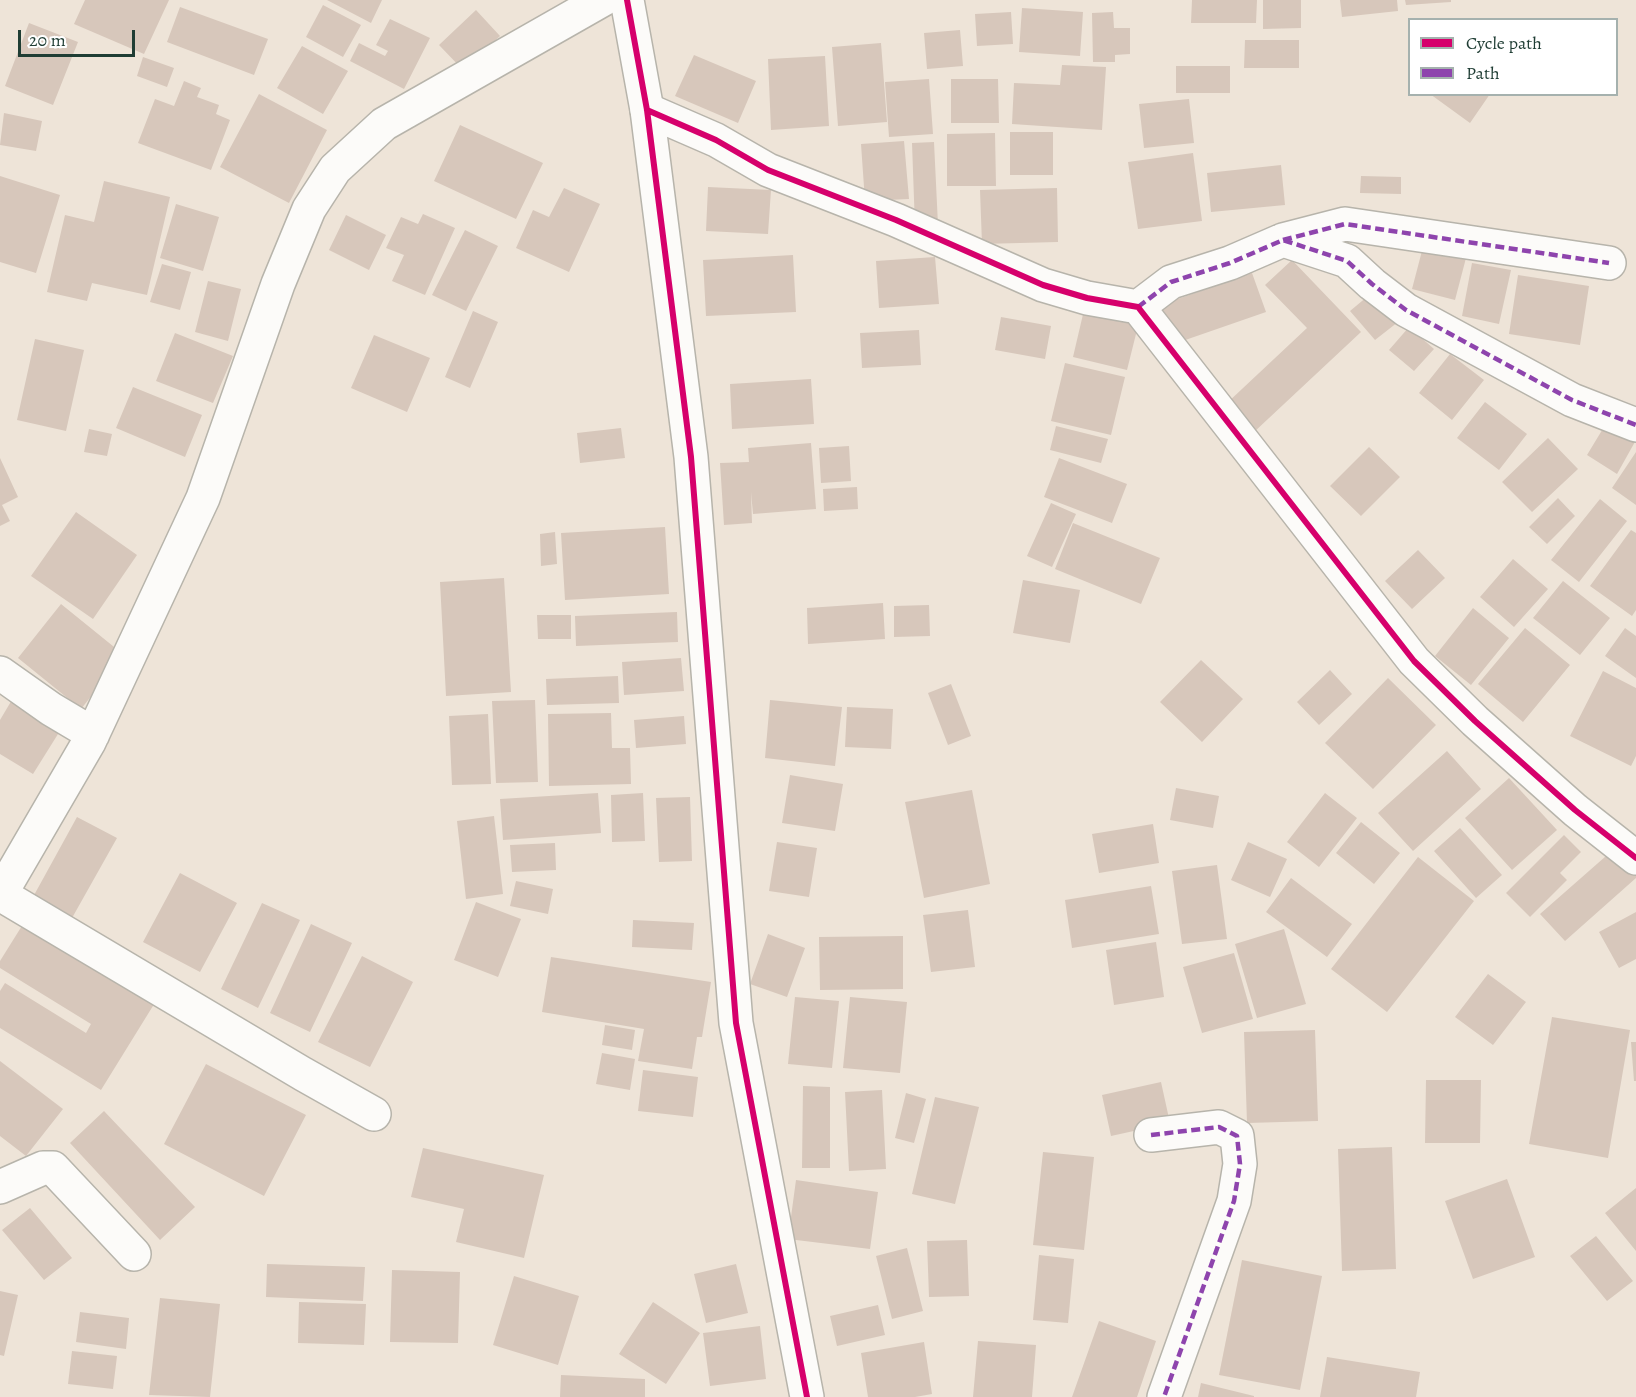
<!DOCTYPE html>
<html>
<head>
<meta charset="utf-8">
<style>
  body { margin:0 }
  #map { position:relative; width:1636px; height:1397px; overflow:hidden; background:#eee4d8; font-family:Alegreya,serif }
  canvas { display:block }
  .legend { position:absolute; left:1408px; top:18px; width:210px; height:78px; box-sizing:border-box; background:#fff; border:2px solid #a5b1ae; margin:0; padding:8px 10px; list-style:none; font-size:18px; color:#1f3d34 }
  .legend li { display:flex; align-items:center; gap:12px; height:30px }
  .legend b { width:30px; border:2px solid #a5b1ae }
  .scale { position:absolute; left:18px; top:30px; width:117px; height:27px; box-sizing:border-box; border:3px solid #1f3d34; border-top:0; padding-left:8px; font-size:18px; line-height:21px; white-space:nowrap; color:#1f3d34; -webkit-text-stroke:4px #fff; paint-order:stroke }
</style>
</head>
<body>
<div id="map">
<canvas width="1636" height="1397"></canvas>
<ul class="legend">
<li><b style="height:8px;background:#d6006c"></b>Cycle path</li>
<li><b style="height:8px;background:#8e44ad"></b>Path</li>
</ul>
<div class="scale">20 m</div>
</div>
<script>
const c = document.querySelector('canvas').getContext('2d');
c.lineJoin = 'round';
function paint(path, color) { c.fillStyle = color; c.fill(path, 'evenodd'); }
const shape = rows => new Path2D(rows.map(r => 'M' + r).join(''));
function strokePath(path, color, width, dash) { c.strokeStyle = color; c.lineWidth = width; c.lineCap = dash ? 'butt' : 'round'; c.setLineDash(dash || []); c.stroke(path); }
const building = shape([
  [85,0,169,0,144,54,74,24],
  [327,0,382,0,371,23],
  [1192,0,1257,0,1256,23,1191,23],
  [1263,0,1301,0,1301,28,1263,29],
  [1340,0,1397,0,1398,11,1342,17],
  [1405,0,1451,0,1451,2,1406,5],
  [323,5,361,25,343,57,306,37],
  [180,7,268,39,254,75,167,42],
  [1022,8,1083,12,1080,56,1019,52],
  [476,10,500,36,463,70,439,45],
  [1011,12,1013,44,977,46,975,14],
  [1113,12,1114,28,1130,28,1130,54,1115,55,1115,62,1093,62,1092,13],
  [390,19,430,38,404,89,350,61,359,43,385,56,388,51,376,45],
  [29,23,78,42,53,105,5,86],
  [960,30,963,66,927,69,924,33],
  [1245,40,1299,40,1299,68,1244,68],
  [881,43,887,122,838,126,832,47],
  [302,46,348,71,323,114,277,88],
  [694,55,756,81,738,123,675,96],
  [825,56,829,126,771,130,768,59],
  [143,57,174,68,167,87,137,76],
  [1062,65,1106,67,1102,130,1012,124,1014,83,1060,85],
  [1176,66,1230,66,1230,93,1176,93],
  [929,79,933,134,889,137,885,82],
  [951,79,998,79,999,123,951,123],
  [184,81,201,88,197,97,219,105,216,114,230,120,211,170,138,143,155,99,174,106],
  [259,94,327,130,289,203,220,167],
  [1430,94,1490,94,1470,123],
  [1189,99,1194,143,1144,148,1139,104],
  [4,113,42,121,36,151,0,145],
  [460,125,543,163,516,219,434,181],
  [1010,132,1053,132,1053,175,1010,175],
  [995,133,996,186,947,186,947,134],
  [904,141,909,199,865,201,861,144],
  [934,142,938,225,915,227,912,143],
  [1193,153,1202,221,1138,229,1128,162],
  [1281,165,1285,205,1211,212,1207,173],
  [0,176,60,195,36,273,0,262],
  [1361,176,1401,177,1401,194,1360,193],
  [104,181,170,197,147,295,92,283,87,301,47,292,65,215,94,222],
  [708,187,771,190,768,234,706,231],
  [564,188,600,204,569,272,516,248,533,210,549,217],
  [1057,188,1058,242,982,244,980,190],
  [176,204,219,217,203,271,160,258],
  [423,214,455,228,425,295,392,281,404,255,386,248,401,217,418,224],
  [346,215,386,235,369,270,329,250],
  [465,230,498,246,466,311,432,295],
  [1423,247,1466,258,1455,300,1412,289],
  [793,255,796,312,706,316,703,260],
  [935,257,939,304,879,308,876,261],
  [1292,260,1361,332,1253,433,1226,404,1307,328,1265,285],
  [1472,263,1511,270,1499,324,1462,316],
  [162,264,191,272,180,310,150,302],
  [1252,273,1266,312,1168,346,1155,307],
  [1518,275,1589,286,1580,345,1509,334],
  [208,281,241,289,228,341,195,332],
  [1374,291,1398,322,1375,340,1350,311],
  [1084,310,1139,322,1127,370,1073,357],
  [473,311,498,322,470,388,445,377],
  [1001,317,1051,326,1045,359,995,350],
  [1409,327,1434,349,1414,371,1389,350],
  [919,330,921,365,862,368,860,333],
  [175,333,233,356,213,403,156,381],
  [374,335,430,358,407,412,351,388],
  [35,339,84,350,66,431,17,420],
  [1450,354,1484,380,1452,420,1419,393],
  [1065,363,1125,377,1111,435,1051,421],
  [811,379,814,424,732,429,730,384],
  [133,387,202,415,185,457,116,428],
  [1485,402,1527,434,1499,470,1457,438],
  [1607,422,1636,440,1617,474,1587,455],
  [1056,426,1108,439,1101,463,1050,450],
  [621,428,625,458,580,463,577,433],
  [89,429,112,434,107,456,84,452],
  [1548,438,1578,469,1532,512,1502,482],
  [811,443,816,509,753,514,751,492,752,523,724,525,720,463,749,462,748,448],
  [849,446,851,481,821,483,819,448],
  [1369,447,1400,477,1361,516,1330,486],
  [1636,452,1636,505,1612,488],
  [0,458,18,497,2,505,10,521,0,526],
  [1059,458,1127,484,1112,523,1044,497],
  [857,487,858,509,824,511,823,489],
  [1558,498,1575,516,1547,544,1529,527],
  [1600,499,1627,521,1579,582,1551,560],
  [1051,503,1076,514,1052,567,1027,556],
  [76,512,137,555,93,619,31,576],
  [1073,523,1160,558,1141,604,1055,569],
  [665,527,669,594,565,600,561,533],
  [1631,530,1636,533,1636,610,1632,616,1590,586],
  [555,532,557,564,541,566,540,534],
  [1418,550,1445,578,1412,609,1385,581],
  [1513,559,1548,589,1514,627,1480,597],
  [504,578,511,692,446,696,440,582],
  [1023,580,1080,590,1070,643,1013,633],
  [1563,581,1610,618,1580,655,1533,618],
  [883,603,885,639,808,644,807,608],
  [61,604,124,655,81,709,18,658],
  [929,605,930,636,894,637,894,606],
  [1473,608,1509,638,1471,685,1435,656],
  [677,612,678,642,576,646,575,616],
  [537,615,571,615,571,639,538,639],
  [1525,628,1570,665,1523,722,1478,684],
  [1625,628,1636,636,1636,678,1605,656],
  [681,658,684,691,624,695,622,662],
  [1201,660,1243,699,1202,742,1160,702],
  [1330,670,1352,694,1319,725,1297,702],
  [1603,671,1636,688,1636,756,1631,766,1570,736],
  [618,676,619,703,547,705,546,679],
  [1388,678,1436,725,1373,789,1325,743],
  [951,684,971,736,948,745,928,693],
  [19,688,68,718,33,774,0,754,0,720],
  [535,700,538,782,496,783,492,701],
  [770,700,842,707,835,766,765,758],
  [847,707,893,709,891,749,845,747],
  [611,713,612,748,630,748,631,784,549,786,548,714],
  [488,714,491,784,452,785,449,716],
  [684,716,686,744,636,748,634,720],
  [1447,751,1481,789,1413,851,1378,813],
  [790,775,843,784,835,831,782,823],
  [1509,778,1557,830,1512,870,1465,818],
  [1176,788,1219,796,1213,828,1170,820],
  [972,790,990,884,924,898,905,802],
  [598,793,601,833,503,840,500,799],
  [643,793,645,841,612,842,611,795],
  [1325,793,1357,818,1319,867,1287,842],
  [690,797,692,861,659,862,656,798],
  [494,816,503,894,466,899,457,821],
  [77,817,117,838,72,918,33,897],
  [1361,822,1400,853,1374,884,1336,853],
  [1153,824,1159,863,1099,873,1092,834],
  [1460,828,1502,875,1476,898,1434,851],
  [1564,835,1581,852,1560,873,1567,880,1530,917,1506,893],
  [777,842,817,848,809,897,769,891],
  [1248,842,1287,859,1270,897,1231,880],
  [555,843,556,870,512,872,510,845],
  [1614,849,1636,873,1636,878,1565,941,1540,914],
  [1418,857,1474,901,1387,1012,1331,969],
  [1217,865,1227,939,1182,944,1172,871],
  [180,873,237,903,200,972,143,942],
  [1291,878,1352,924,1327,957,1266,912],
  [516,881,553,889,548,914,510,906],
  [1151,886,1159,934,1072,948,1065,900],
  [476,902,521,919,498,977,454,960],
  [262,903,300,920,258,1008,221,989],
  [968,910,975,967,931,972,923,915],
  [1636,912,1636,959,1619,968,1599,932],
  [633,920,694,923,692,950,632,947],
  [25,921,156,1001,101,1090,0,1028,0,991,5,983,86,1033,91,1024,0,968,0,961],
  [311,924,352,943,310,1032,270,1013],
  [1284,929,1306,1004,1257,1018,1235,944],
  [768,934,805,948,787,997,750,984],
  [903,936,903,989,820,990,819,937],
  [1156,942,1164,997,1114,1005,1106,950],
  [1234,953,1253,1019,1202,1033,1183,967],
  [362,956,413,982,370,1067,318,1042],
  [551,957,711,982,702,1037,697,1037,692,1069,638,1061,644,1029,542,1012],
  [1488,974,1526,1002,1493,1045,1455,1017],
  [795,997,839,1001,832,1068,788,1064],
  [850,997,907,1002,900,1073,843,1068],
  [1552,1017,1630,1030,1608,1158,1529,1144],
  [605,1025,635,1030,632,1050,602,1045],
  [1315,1030,1318,1121,1247,1123,1244,1032],
  [1631,1042,1636,1042,1636,1081,1634,1081],
  [602,1053,635,1059,630,1090,596,1084],
  [0,1061,63,1109,26,1156,0,1136],
  [206,1064,306,1115,264,1196,164,1144],
  [643,1070,698,1077,693,1117,638,1111],
  [1426,1080,1481,1080,1480,1143,1425,1143],
  [1161,1082,1170,1123,1111,1136,1102,1095],
  [803,1086,830,1087,830,1168,802,1168],
  [882,1090,886,1169,849,1171,845,1092],
  [906,1093,926,1099,914,1143,895,1138],
  [935,1097,979,1107,955,1204,912,1194],
  [104,1111,195,1207,160,1240,70,1143],
  [1392,1147,1396,1269,1342,1271,1338,1149],
  [423,1148,544,1175,524,1258,456,1242,464,1209,411,1197],
  [1043,1152,1094,1157,1084,1250,1033,1245],
  [1507,1179,1535,1257,1473,1279,1445,1201],
  [796,1180,878,1192,870,1249,788,1239],
  [1636,1188,1636,1251,1605,1213],
  [30,1208,72,1258,44,1280,2,1230],
  [1596,1236,1633,1281,1607,1301,1570,1256],
  [967,1240,969,1296,929,1297,927,1241],
  [907,1248,923,1311,892,1319,876,1256],
  [1039,1255,1074,1259,1068,1323,1033,1320],
  [1242,1260,1322,1276,1300,1390,1219,1375],
  [267,1264,365,1267,363,1301,266,1297],
  [736,1264,748,1313,706,1323,694,1274],
  [392,1270,460,1272,458,1343,390,1342],
  [514,1276,579,1296,558,1365,493,1345],
  [0,1291,18,1295,4,1356,0,1355],
  [160,1298,220,1304,210,1397,149,1395],
  [299,1302,366,1304,364,1345,298,1343],
  [653,1302,700,1333,666,1384,619,1354],
  [878,1305,885,1335,837,1346,830,1316],
  [80,1312,129,1318,126,1349,76,1342],
  [1099,1321,1156,1341,1137,1397,1072,1397],
  [760,1326,766,1379,710,1386,703,1333],
  [978,1341,1036,1345,1032,1397,973,1397],
  [924,1342,932,1394,915,1397,868,1397,861,1353],
  [72,1351,117,1356,113,1389,68,1384],
  [1327,1357,1420,1372,1416,1397,1320,1397],
  [561,1375,645,1379,645,1397,560,1397],
  [1201,1383,1254,1396,1254,1397,1198,1397]
]);
const minor = shape([
  [647,110,716,140,768,170,896,220,1043,285,1087,298,1138,307,1414,661,1475,721,1575,810,1636,858],
  [1283,240,1345,224,1609,263],
  [1138,307,1171,282,1230,263,1283,240,1347,261,1372,284,1406,310,1572,400,1636,425],
  [0,673,51,709,93,734],
  [0,894,303,1074,374,1114],
  [0,895,89,742,203,498,278,284,309,209,335,169,384,124,602,0],
  [1151,1135,1219,1127,1237,1136,1240,1164,1234,1201,1164,1397],
  [0,1187,43,1168,53,1168,134,1254]
]);
const tertiary = shape([
  [627,0,647,110,691,457,736,1023,807,1397]
]);
const quiet = shape([
  [1283,240,1345,224,1609,263],
  [1138,307,1171,282,1230,263,1283,240,1347,261,1372,284,1406,310,1572,400,1636,425],
  [1151,1135,1219,1127,1237,1136,1240,1164,1234,1201,1164,1397]
]);
const cycleway = shape([
  [627,0,647,110,691,457,736,1023,807,1397],
  [647,110,716,140,768,170,896,220,1043,285,1087,298,1138,307,1414,661,1475,721,1575,810,1636,858]
]);
paint(building, '#d7c7bb');
strokePath(minor, '#b7b4ab', 36);
strokePath(tertiary, '#b7b4ab', 36);
strokePath(minor, '#fcfbf9', 33);
strokePath(tertiary, '#fcfbf9', 33);
strokePath(quiet, '#8e44ad', 4.5, [9, 4.5]);
strokePath(cycleway, '#d6006c', 6);
</script>
</body>
</html>
